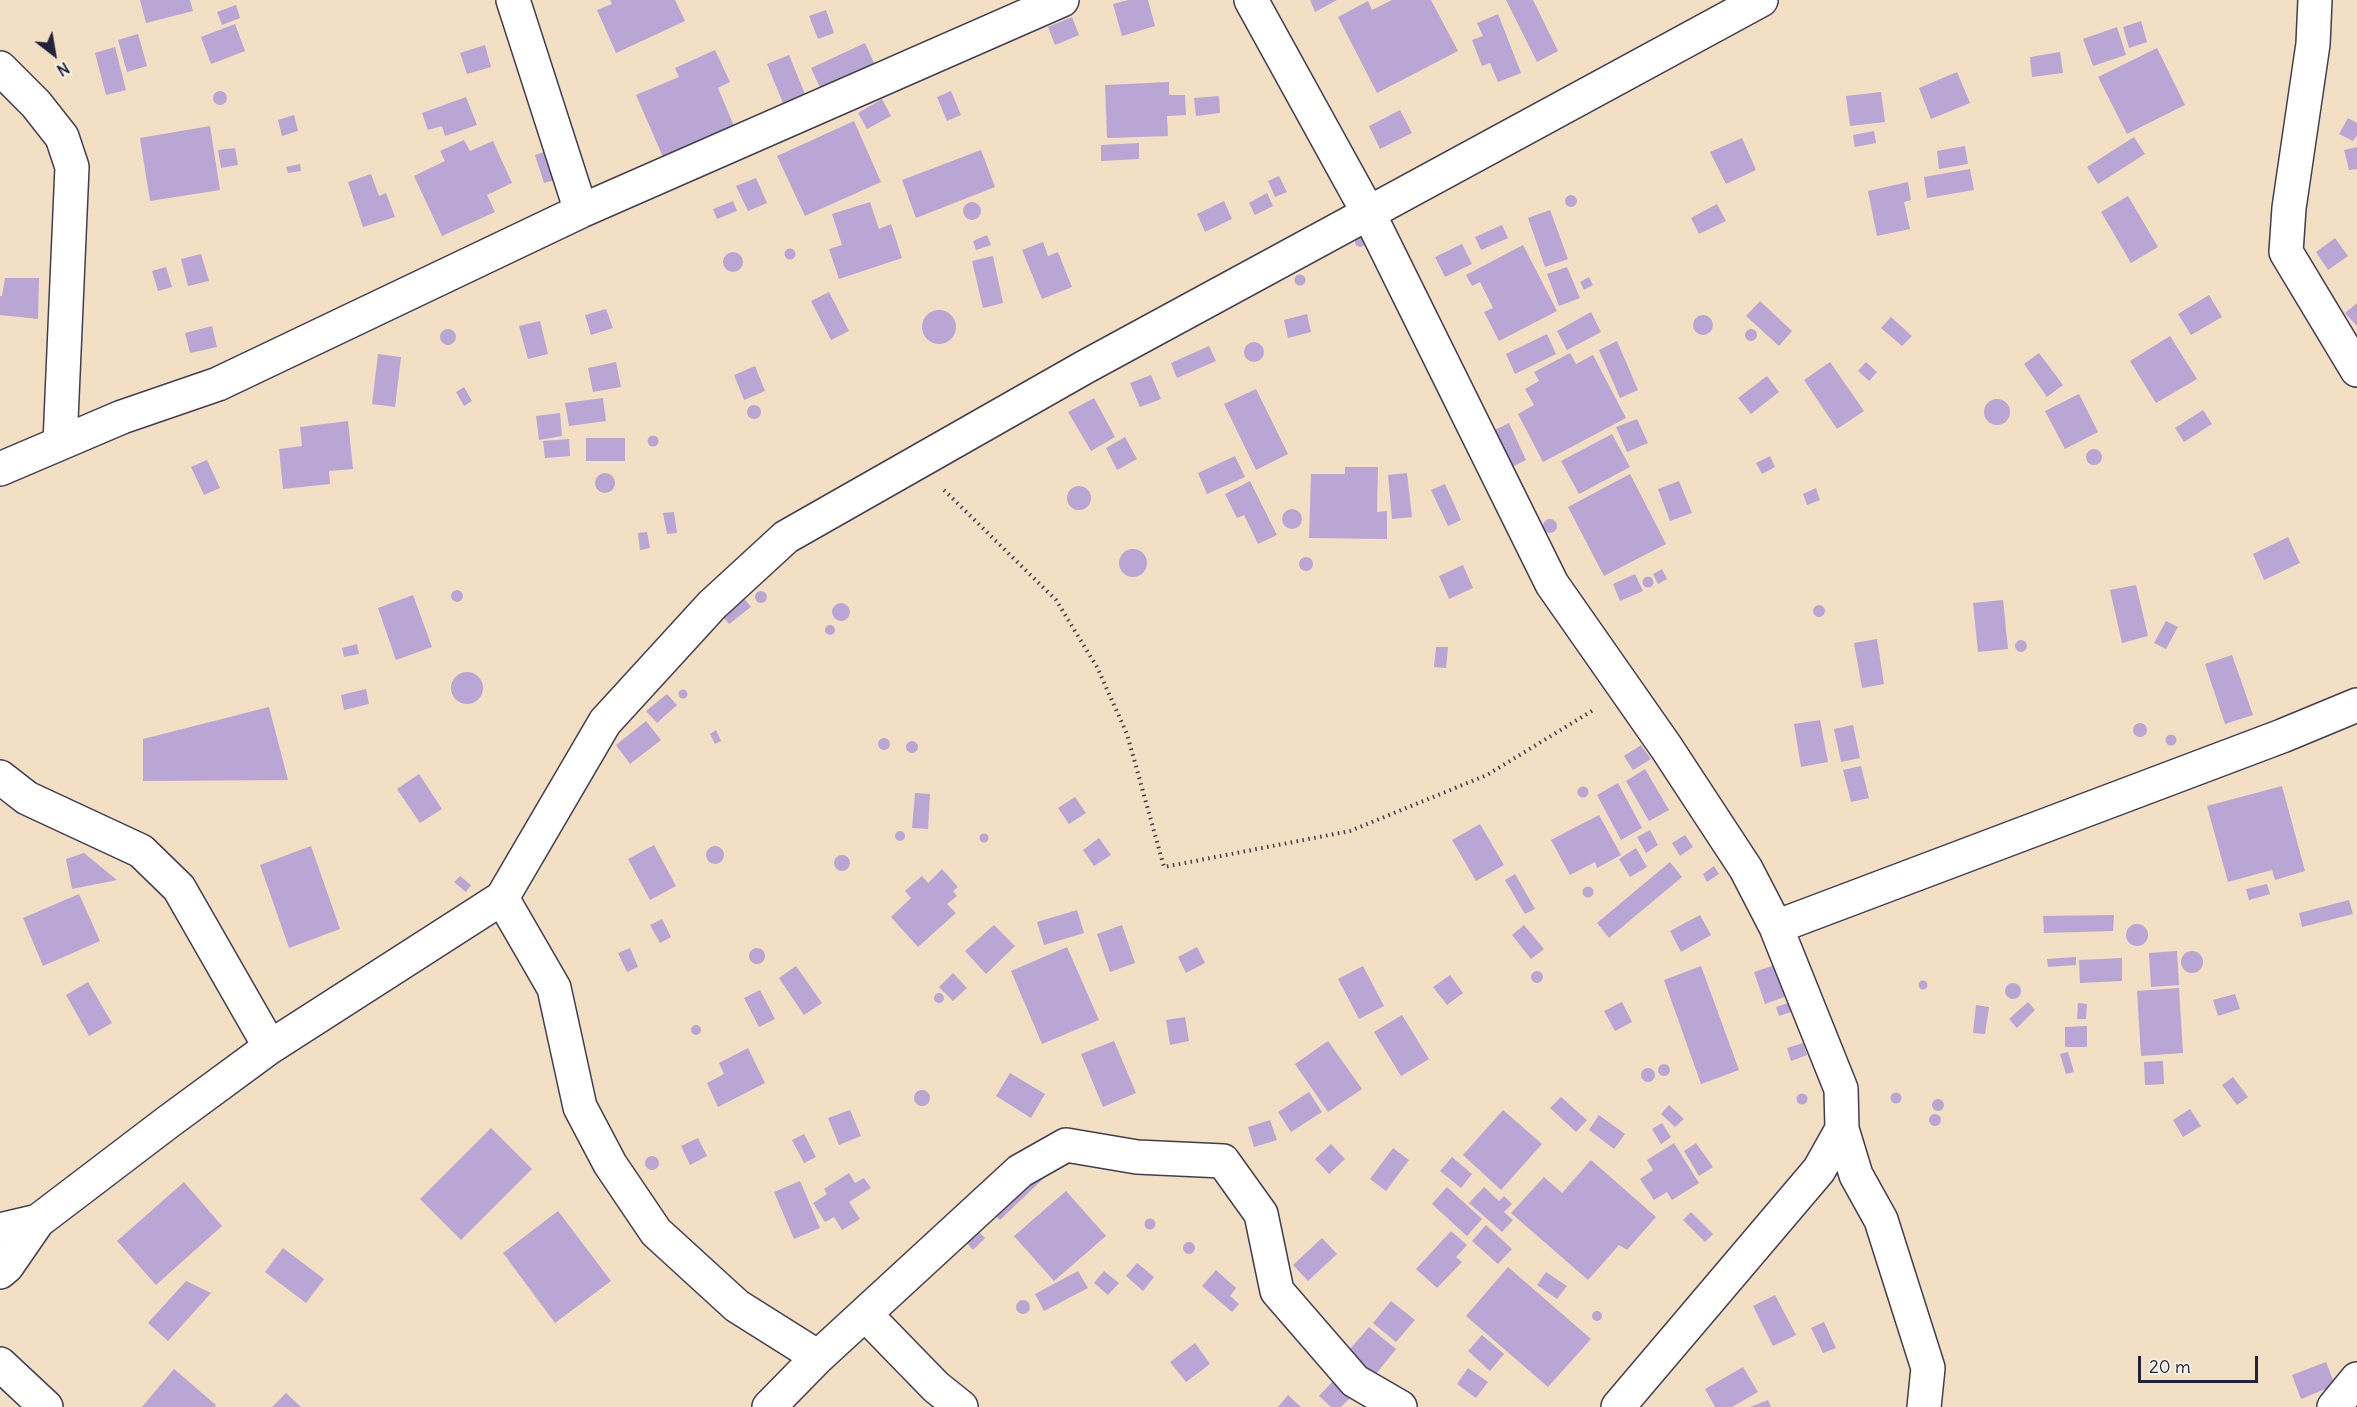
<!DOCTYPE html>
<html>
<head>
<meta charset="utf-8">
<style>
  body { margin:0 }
  #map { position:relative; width:2357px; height:1407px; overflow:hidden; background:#f2dfc4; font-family:Delius,sans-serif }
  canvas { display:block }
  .north { position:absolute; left:24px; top:24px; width:60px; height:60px; -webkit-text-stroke:4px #f7f3e8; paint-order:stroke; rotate:149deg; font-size:16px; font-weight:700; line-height:24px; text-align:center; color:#22223b }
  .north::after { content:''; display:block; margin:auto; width:21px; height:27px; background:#22223b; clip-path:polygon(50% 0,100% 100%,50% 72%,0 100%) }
  .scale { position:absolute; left:2138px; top:1356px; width:120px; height:27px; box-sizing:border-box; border:3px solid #22223b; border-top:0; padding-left:8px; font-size:18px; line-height:21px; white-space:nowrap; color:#22223b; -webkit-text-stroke:4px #f7f3e8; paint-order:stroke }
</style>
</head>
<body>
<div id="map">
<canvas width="2357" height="1407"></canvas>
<div class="north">N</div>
<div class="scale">20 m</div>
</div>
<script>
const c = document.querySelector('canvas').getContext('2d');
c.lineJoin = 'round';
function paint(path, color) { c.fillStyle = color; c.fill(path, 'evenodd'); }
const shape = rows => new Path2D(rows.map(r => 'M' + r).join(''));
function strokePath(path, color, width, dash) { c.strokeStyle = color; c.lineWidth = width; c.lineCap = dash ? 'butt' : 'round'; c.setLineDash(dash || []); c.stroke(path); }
const building = shape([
  [140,0,190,0,193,11,146,23],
  [610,0,675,0,685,21,616,53,597,10,612,4],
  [1128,0,1148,0,1155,26,1122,36,1113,4],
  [1310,0,1337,0,1315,12],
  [1392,0,1431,0,1458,51,1377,93,1338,17,1368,1,1372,10],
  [1506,0,1533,0,1558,51,1537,62],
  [236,5,240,18,222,25,217,12],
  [826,10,834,33,818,39,809,16],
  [1498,14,1521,73,1498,82,1490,63,1482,66,1472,40,1483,36,1477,23],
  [1072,17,1079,35,1055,45,1048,27],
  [2141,21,2147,42,2129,48,2123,27],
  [235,24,245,51,211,64,201,37],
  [2117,27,2126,55,2093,66,2083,39],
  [138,34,147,66,127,72,118,40],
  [865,43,875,65,821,90,811,68],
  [485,45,491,67,467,74,460,53],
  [115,47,126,90,106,95,95,53],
  [2157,48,2185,105,2127,134,2098,77],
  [715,50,730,82,718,88,734,126,663,157,636,95,679,77,675,68],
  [2060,52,2063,73,2032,77,2030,57],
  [789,55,807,99,785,108,767,64],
  [1957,72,1970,103,1931,119,1919,88],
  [1169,82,1169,95,1185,95,1186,115,1167,116,1168,136,1107,138,1105,85],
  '213 98a7 7 0 1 1 14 0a7 7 0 1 1-14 0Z',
  [951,91,961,115,947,121,937,97],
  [1881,92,1885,122,1850,126,1846,96],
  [1219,96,1220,113,1196,116,1194,98],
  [466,97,477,125,445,136,442,126,428,130,422,113],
  [882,99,891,116,867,129,858,113],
  [1400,110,1412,133,1380,149,1369,126],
  [294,115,298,131,282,136,278,120],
  [2348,118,2357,123,2357,135,2353,141,2339,134],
  [854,121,881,182,805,216,777,156],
  [210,126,220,190,150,201,140,138],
  [1874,131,1876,143,1855,147,1853,135],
  [2134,137,2145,154,2098,184,2087,167],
  [1742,138,1756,170,1726,184,1710,152],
  [464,140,470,151,493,141,512,183,487,195,495,212,442,236,414,176,445,161,440,151],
  [1139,143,1139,159,1101,161,1101,145],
  [1965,146,1968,164,1939,169,1937,151],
  [2357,147,2357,169,2349,170,2344,150],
  [235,148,238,165,221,168,218,150],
  [553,149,562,178,544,183,535,155],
  [981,150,995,187,916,218,902,180],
  [300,164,301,171,288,173,286,167],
  [1970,169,1974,190,1927,198,1924,177],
  [371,174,379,196,386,193,395,217,363,227,348,182],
  [1279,176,1287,192,1275,197,1268,181],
  [756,178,767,203,748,211,736,186],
  [1908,182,1911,200,1904,202,1910,229,1877,236,1868,191],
  [1267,193,1273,206,1255,215,1249,203],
  '1565 201a6 6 0 1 1 12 0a6 6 0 1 1-12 0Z',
  [2128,196,2158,247,2131,263,2101,212],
  [733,201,737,211,717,219,713,209],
  [1224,201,1232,219,1205,232,1197,214],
  [870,202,879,229,891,224,902,258,839,279,829,249,842,245,832,214],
  '963 211a9 9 0 1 1 18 0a9 9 0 1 1-18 0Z',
  [1717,204,1726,221,1699,234,1691,218],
  [1550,210,1568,259,1545,267,1528,218],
  [1502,225,1508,238,1481,250,1475,237],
  [987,235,991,245,976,250,973,241],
  '1355 242a5 5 0 1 1 10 0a5 5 0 1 1-10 0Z',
  [2335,238,2348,256,2328,270,2316,252],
  [1043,242,1048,256,1058,252,1072,287,1042,299,1022,250],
  [1462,244,1472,264,1445,277,1435,257],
  [1523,245,1557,311,1499,341,1484,312,1493,308,1480,282,1472,286,1466,275],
  '784.5 254a5.5 5.5 0 1 1 11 0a5.5 5.5 0 1 1-11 0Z',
  '723 262a10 10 0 1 1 20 0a10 10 0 1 1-20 0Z',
  [201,254,209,281,188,286,181,259],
  [993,256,1003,303,983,308,972,261],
  [166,267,172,287,158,291,152,271],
  [1567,267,1580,298,1559,306,1547,274],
  '1294.5 280a5.5 5.5 0 1 1 11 0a5.5 5.5 0 1 1-11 0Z',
  [1589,277,1593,285,1584,290,1580,282],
  [5,278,39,278,38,319,0,315,0,296,2,296],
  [829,292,849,331,831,340,811,301],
  [2209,295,2222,317,2191,335,2178,314],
  [1760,301,1792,331,1779,346,1746,316],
  [2357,303,2357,326,2345,313],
  [606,309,613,328,591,335,585,315],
  '922 327a17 17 0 1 1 34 0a17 17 0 1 1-34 0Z',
  [1591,312,1601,332,1567,350,1557,331],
  [1307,314,1311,332,1288,338,1284,320],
  '1693 325a10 10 0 1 1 20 0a10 10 0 1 1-20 0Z',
  [1891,317,1912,336,1902,346,1881,328],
  [540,321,548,354,528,359,519,326],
  [212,326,217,347,190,353,185,333],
  '440 337a8 8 0 1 1 16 0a8 8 0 1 1-16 0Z',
  '1745 335a6 6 0 1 1 12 0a6 6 0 1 1-12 0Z',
  [1547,334,1556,354,1515,374,1506,354],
  [2170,336,2197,379,2156,403,2130,361],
  [1617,341,1638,390,1620,398,1599,350],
  '1244 352a10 10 0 1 1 20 0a10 10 0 1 1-20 0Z',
  [1209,346,1216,361,1177,378,1171,363],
  [1570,353,1576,364,1593,355,1626,418,1543,462,1518,414,1534,405,1525,389,1539,381,1534,372],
  [2039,353,2063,385,2047,397,2024,364],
  [378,354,401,357,395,407,372,404],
  [616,362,621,387,593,392,588,368],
  [1830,362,1864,411,1837,429,1804,380],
  [1866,362,1877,372,1869,381,1858,371],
  [755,366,765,391,744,400,734,375],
  [1151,375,1161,399,1140,407,1130,383],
  [1767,376,1779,392,1751,414,1738,398],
  [464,387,472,401,464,406,456,392],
  [1256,389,1288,454,1256,470,1224,404],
  [2079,394,2098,432,2065,449,2045,411],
  [603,398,606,421,569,426,565,403],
  [1094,398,1115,437,1091,451,1068,412],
  '1984 412a13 13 0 1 1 26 0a13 13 0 1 1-26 0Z',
  '747 412a7 7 0 1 1 14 0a7 7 0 1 1-14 0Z',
  [2203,410,2212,424,2184,442,2175,428],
  [560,413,562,436,539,440,536,416],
  [1637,419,1648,443,1627,452,1616,427],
  [348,421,353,469,329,471,330,484,283,489,279,449,302,446,300,427],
  [1509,423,1526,460,1506,470,1489,433],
  [1612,434,1630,467,1579,494,1561,461],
  '647.5 441a5.5 5.5 0 1 1 11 0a5.5 5.5 0 1 1-11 0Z',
  [1125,437,1137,459,1117,470,1106,448],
  [586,438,625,438,625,461,586,461],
  [569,439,570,456,545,458,543,441],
  '2086 457a8 8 0 1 1 16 0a8 8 0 1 1-16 0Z',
  [1235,456,1245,477,1207,494,1198,473],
  [1770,456,1775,467,1762,474,1756,463],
  [207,460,220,488,204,495,191,467],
  [1345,467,1378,467,1377,512,1387,511,1387,539,1309,538,1311,474,1345,474],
  [1407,473,1412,517,1392,519,1388,475],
  '595 483a10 10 0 1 1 20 0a10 10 0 1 1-20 0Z',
  [1630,474,1666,544,1604,576,1568,507],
  [1250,481,1277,535,1258,544,1244,515,1237,518,1225,494],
  [1679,481,1692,513,1670,521,1658,489],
  [1445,484,1461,520,1448,526,1431,490],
  '1067 498a12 12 0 1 1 24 0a12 12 0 1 1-24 0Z',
  [1816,488,1820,500,1807,505,1803,494],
  '1282 519a10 10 0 1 1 20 0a10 10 0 1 1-20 0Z',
  [674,512,677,533,667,534,663,513],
  '1543 526a7 7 0 1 1 14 0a7 7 0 1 1-14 0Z',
  [647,532,650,548,640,550,638,533],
  [2288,537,2300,563,2264,580,2253,554],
  '1119 563a14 14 0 1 1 28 0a14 14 0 1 1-28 0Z',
  '1299 564a7 7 0 1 1 14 0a7 7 0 1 1-14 0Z',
  [1463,565,1473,588,1449,599,1439,576],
  [1662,569,1667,579,1658,584,1653,574],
  [1635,574,1643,591,1620,601,1613,584],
  '1642.5 582a5.5 5.5 0 1 1 11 0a5.5 5.5 0 1 1-11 0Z',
  [2136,585,2148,636,2122,643,2110,590],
  '451 596a6 6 0 1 1 12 0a6 6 0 1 1-12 0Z',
  '755 597a6 6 0 1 1 12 0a6 6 0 1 1-12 0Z',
  [413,595,432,647,396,660,378,608],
  [743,597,751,607,729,624,721,614],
  [2003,600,2008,649,1978,652,1973,603],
  '832 612a9 9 0 1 1 18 0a9 9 0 1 1-18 0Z',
  '1813 611a6 6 0 1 1 12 0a6 6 0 1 1-12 0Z',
  [2166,621,2178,627,2166,649,2154,643],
  '825 630a5 5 0 1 1 10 0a5 5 0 1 1-10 0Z',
  [1877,639,1884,684,1862,688,1854,643],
  '2015 646a6 6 0 1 1 12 0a6 6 0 1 1-12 0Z',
  [357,644,359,654,344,657,342,648],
  [1436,647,1448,647,1446,668,1434,667],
  [2232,655,2253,715,2225,724,2205,664],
  '451 688a16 16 0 1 1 32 0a16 16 0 1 1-32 0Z',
  [366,689,369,704,344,710,341,695],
  '678.5 694a4.5 4.5 0 1 1 9 0a4.5 4.5 0 1 1-9 0Z',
  [667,694,677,705,657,723,646,711],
  [269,707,288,780,143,781,143,739],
  [1820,720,1828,762,1801,767,1794,724],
  [646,721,661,740,630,764,616,745],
  '2133 730a7 7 0 1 1 14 0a7 7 0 1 1-14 0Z',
  [1853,725,1860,758,1841,762,1834,729],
  [716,730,721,741,715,744,710,734],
  '2165.5 740a5.5 5.5 0 1 1 11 0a5.5 5.5 0 1 1-11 0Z',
  '878 744a6 6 0 1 1 12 0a6 6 0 1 1-12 0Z',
  '906 747a6 6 0 1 1 12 0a6 6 0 1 1-12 0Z',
  [1641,745,1651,759,1633,770,1624,756],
  [1861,766,1869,798,1851,802,1843,770],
  [1645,769,1669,810,1649,821,1626,781],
  [419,774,442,809,420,823,397,789],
  [1618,783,1642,828,1621,840,1597,795],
  [2282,786,2305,871,2275,880,2272,870,2228,882,2207,806],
  '1577.5 792a5.5 5.5 0 1 1 11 0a5.5 5.5 0 1 1-11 0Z',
  [915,793,930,794,928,829,912,828],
  [1075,797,1086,813,1069,824,1058,808],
  [1599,815,1621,855,1597,868,1595,862,1570,875,1551,840],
  [1480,824,1504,865,1476,881,1452,840],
  [1650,830,1658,845,1646,853,1637,837],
  '895 836a5 5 0 1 1 10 0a5 5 0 1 1-10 0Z',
  '979.5 838a4.5 4.5 0 1 1 9 0a4.5 4.5 0 1 1-9 0Z',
  [1685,835,1693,847,1680,856,1672,843],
  [1099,838,1111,855,1094,866,1083,850],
  [654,845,676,886,650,900,628,859],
  [311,846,340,929,289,948,260,865],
  '706 855a9 9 0 1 1 18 0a9 9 0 1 1-18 0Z',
  [1636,848,1647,867,1630,877,1619,859],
  [84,853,117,880,72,889,66,859],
  '834 863a8 8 0 1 1 16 0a8 8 0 1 1-16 0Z',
  [1670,862,1682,877,1609,938,1597,923],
  [1714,866,1719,874,1707,882,1703,874],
  [942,869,958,887,953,891,957,896,947,904,956,913,918,947,891,917,911,898,905,891,922,876,928,883],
  [1515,874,1535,909,1525,914,1505,880],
  [460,876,471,885,466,892,454,882],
  [2267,884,2270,894,2249,900,2246,889],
  '1582.5 892a5.5 5.5 0 1 1 11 0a5.5 5.5 0 1 1-11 0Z',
  [79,894,100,941,43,966,23,918],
  [2349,900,2353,914,2302,927,2299,913],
  [1077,910,1084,933,1044,945,1037,922],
  [1700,915,1711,935,1681,952,1670,931],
  [2114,915,2113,931,2044,933,2043,916],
  [662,919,671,937,660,943,650,925],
  '2126 935a11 11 0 1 1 22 0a11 11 0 1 1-22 0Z',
  [994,925,1015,946,986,974,965,951],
  [1122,925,1135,963,1110,972,1097,934],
  [1524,925,1544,949,1531,959,1512,935],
  [1067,947,1099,1020,1042,1044,1011,971],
  [1197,947,1205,963,1186,973,1178,957],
  [630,948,638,967,627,972,618,953],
  '749 956a8 8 0 1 1 16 0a8 8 0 1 1-16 0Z',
  [2177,951,2179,985,2151,987,2149,953],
  '2181 962a11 11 0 1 1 22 0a11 11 0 1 1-22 0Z',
  [2076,957,2076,965,2048,967,2047,959],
  [2122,958,2122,981,2080,983,2079,960],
  [1775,965,1787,996,1765,1004,1754,972],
  [796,966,822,1003,804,1015,779,978],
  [1363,966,1384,1006,1359,1019,1338,979],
  [1701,966,1739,1070,1701,1084,1664,980],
  '1531 977a6 6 0 1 1 12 0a6 6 0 1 1-12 0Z',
  [953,973,967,988,953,1001,939,987],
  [1450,975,1463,993,1447,1005,1433,987],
  '1918.5 985a4.5 4.5 0 1 1 9 0a4.5 4.5 0 1 1-9 0Z',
  [88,982,112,1023,89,1036,66,995],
  '2005 991a8 8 0 1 1 16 0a8 8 0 1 1-16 0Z',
  [2179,988,2183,1053,2141,1056,2137,991],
  [760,990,775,1019,759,1027,744,998],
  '934 998a5 5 0 1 1 10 0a5 5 0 1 1-10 0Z',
  [2235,994,2240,1009,2218,1016,2213,1000],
  [1622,1002,1632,1022,1615,1031,1604,1011],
  [2028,1002,2035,1010,2017,1028,2009,1019],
  [1788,1003,1791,1012,1779,1016,1776,1007],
  [2078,1003,2087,1004,2086,1019,2077,1019],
  [1976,1005,1989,1007,1985,1034,1973,1033],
  [1402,1015,1429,1059,1401,1076,1374,1032],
  [1185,1017,1189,1041,1170,1045,1166,1020],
  '691 1030a5 5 0 1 1 10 0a5 5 0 1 1-10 0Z',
  [2087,1026,2087,1047,2065,1047,2065,1027],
  [1114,1041,1136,1093,1103,1107,1081,1054],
  [1328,1041,1362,1089,1328,1112,1295,1064],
  [1803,1043,1807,1055,1791,1061,1787,1048],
  [748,1048,765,1083,718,1107,707,1083,724,1074,719,1063],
  [2068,1052,2074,1072,2066,1074,2060,1054],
  [2163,1061,2164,1084,2145,1085,2144,1062],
  '1658 1070a6 6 0 1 1 12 0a6 6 0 1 1-12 0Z',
  '1641 1075a7 7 0 1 1 14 0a7 7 0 1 1-14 0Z',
  [1010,1073,1045,1094,1031,1118,996,1096],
  [2233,1077,2248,1097,2237,1105,2222,1085],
  '914 1098a8 8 0 1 1 16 0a8 8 0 1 1-16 0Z',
  [1309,1092,1322,1112,1291,1132,1278,1112],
  '1890.5 1098a5.5 5.5 0 1 1 11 0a5.5 5.5 0 1 1-11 0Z',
  '1796.5 1099a5.5 5.5 0 1 1 11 0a5.5 5.5 0 1 1-11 0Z',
  [1561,1097,1587,1120,1576,1132,1550,1108],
  '1932 1105a6 6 0 1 1 12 0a6 6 0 1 1-12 0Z',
  [1669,1105,1684,1119,1675,1127,1661,1114],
  [2190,1109,2201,1126,2183,1137,2173,1120],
  [850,1110,861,1136,839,1145,828,1118],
  [1503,1110,1542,1144,1501,1190,1463,1155],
  '1929 1120a6 6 0 1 1 12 0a6 6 0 1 1-12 0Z',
  [1599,1115,1625,1134,1614,1149,1589,1130],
  [1270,1120,1277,1140,1254,1147,1248,1127],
  [1662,1123,1671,1137,1661,1144,1652,1129],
  [491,1128,532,1169,461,1240,420,1199],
  [804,1134,816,1157,804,1163,792,1140],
  [698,1138,707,1156,690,1165,681,1146],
  [1674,1143,1699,1183,1672,1200,1667,1192,1654,1200,1640,1179,1653,1170,1647,1160],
  [1696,1143,1713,1167,1699,1176,1684,1151],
  [1331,1144,1345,1159,1329,1174,1315,1159],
  [1393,1148,1409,1160,1386,1191,1370,1179],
  '645 1163a7 7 0 1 1 14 0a7 7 0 1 1-14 0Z',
  [1452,1157,1472,1174,1461,1188,1440,1171],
  [1591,1160,1656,1217,1627,1250,1619,1245,1588,1280,1511,1213,1544,1177,1562,1193],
  [1034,1167,1045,1177,1000,1220,990,1210],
  [849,1173,855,1183,864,1178,871,1188,849,1202,860,1219,842,1230,834,1217,825,1222,813,1203,827,1194,824,1189],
  [800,1181,820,1228,794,1239,774,1192],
  [184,1182,222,1226,156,1285,117,1241],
  [1447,1187,1482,1219,1467,1236,1432,1204],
  [1484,1187,1499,1201,1504,1196,1512,1204,1504,1212,1513,1220,1502,1232,1469,1203],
  [1066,1191,1106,1236,1054,1281,1014,1236],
  [558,1211,611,1281,555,1323,503,1253],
  [1691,1212,1713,1234,1705,1242,1683,1220],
  '1144.5 1224a5.5 5.5 0 1 1 11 0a5.5 5.5 0 1 1-11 0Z',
  [1486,1225,1512,1249,1498,1264,1472,1241],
  [1451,1231,1467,1245,1456,1257,1462,1262,1437,1288,1416,1269],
  [979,1232,985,1238,973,1250,967,1243],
  [1322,1238,1337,1254,1308,1281,1293,1265],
  '1183 1248a6 6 0 1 1 12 0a6 6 0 1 1-12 0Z',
  [283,1248,324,1279,306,1303,265,1272],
  [1137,1263,1154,1277,1143,1291,1126,1276],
  [1508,1267,1591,1339,1548,1387,1466,1316],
  [1216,1270,1236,1288,1230,1296,1239,1304,1232,1312,1202,1286],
  [1078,1271,1088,1288,1044,1311,1035,1294],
  [1104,1271,1119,1283,1108,1295,1094,1283],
  [1546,1272,1567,1286,1557,1299,1537,1285],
  [186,1281,211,1293,168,1341,148,1323],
  [1775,1295,1796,1335,1773,1346,1753,1306],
  '1016 1307a7 7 0 1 1 14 0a7 7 0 1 1-14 0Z',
  [1391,1301,1415,1320,1396,1342,1373,1323],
  '1592 1316a5 5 0 1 1 10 0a5 5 0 1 1-10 0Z',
  [1824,1322,1836,1348,1823,1353,1811,1328],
  [1369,1327,1396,1349,1372,1379,1344,1356],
  [1482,1335,1504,1354,1490,1371,1468,1351],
  [1195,1343,1210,1364,1186,1382,1170,1362],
  [2326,1362,2335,1385,2301,1399,2292,1375],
  [1743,1367,1758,1392,1732,1407,1715,1407,1705,1389],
  [1468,1368,1488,1382,1476,1398,1457,1384],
  [174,1369,216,1405,215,1407,142,1407],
  [1333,1381,1351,1397,1341,1407,1331,1407,1319,1396],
  [286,1393,301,1407,272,1407],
  [1288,1395,1301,1407,1278,1407],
  [1768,1400,1771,1407,1750,1407]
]);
const path = shape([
  [944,490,1056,600,1097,667,1127,734,1164,867,1350,831,1487,775,1595,709]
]);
const minor = shape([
  [513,0,581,211],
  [1251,0,1369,214,1552,584,1666,747,1746,869,1776,927,1841,1089,1842,1129,1856,1175,1881,1220,1928,1368,1924,1407],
  [2315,0,2313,44,2289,208,2286,252,2357,370],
  [0,68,36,104,62,137,72,167,60,443],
  [0,469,122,417,218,384,581,211,1062,0],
  [0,777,27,798,141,851,179,888,270,1047],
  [502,898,554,988,580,1107,610,1164,656,1232,737,1306,818,1357],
  [1776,927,2282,736,2357,705],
  [0,1230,38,1221],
  [0,1272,7,1266,38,1221,168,1122,270,1047,502,898,605,722,712,605,786,537,1085,367,1761,0],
  [865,1314,936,1387,961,1407],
  [0,1364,46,1407],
  [769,1407,818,1357,1020,1171,1066,1145,1137,1157,1223,1161,1261,1214,1277,1291,1355,1381,1400,1407],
  [1618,1407,1819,1170,1842,1129],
  [2334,1407,2357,1379]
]);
paint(building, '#baa6d5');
strokePath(minor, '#413e50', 36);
strokePath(path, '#413e50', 4, [1.5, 4.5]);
strokePath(minor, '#fff', 33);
</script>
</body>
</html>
